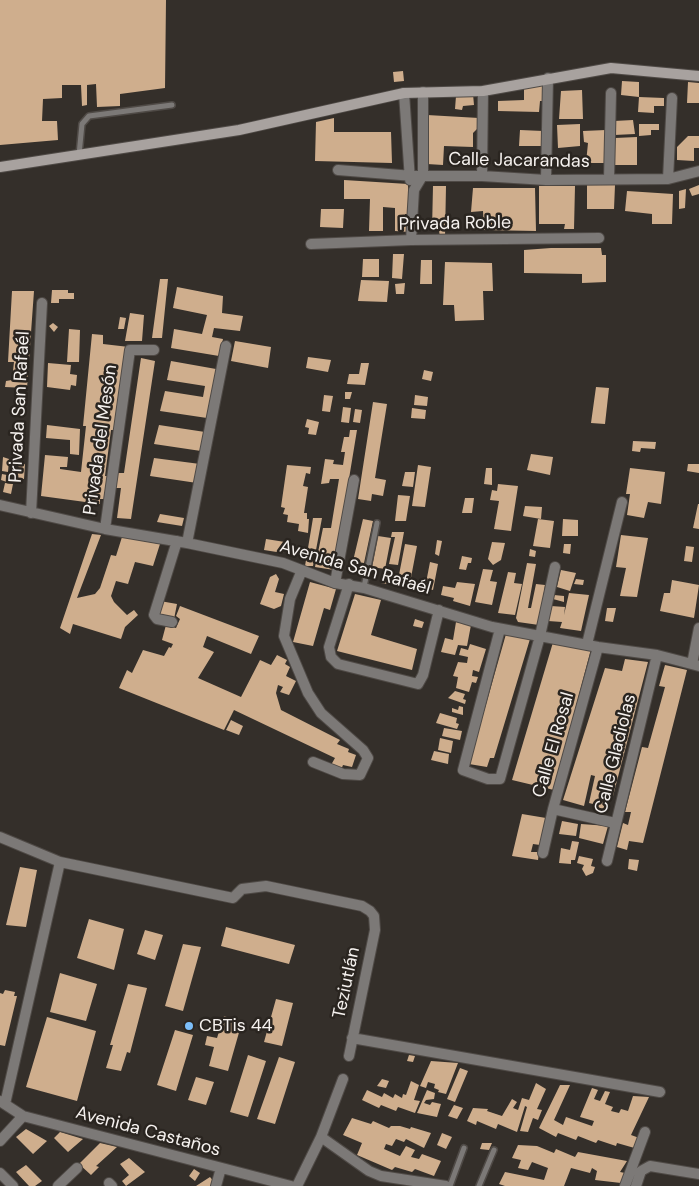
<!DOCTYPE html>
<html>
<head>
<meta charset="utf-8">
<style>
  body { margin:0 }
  canvas { display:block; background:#342f2a }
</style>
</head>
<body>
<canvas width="699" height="1186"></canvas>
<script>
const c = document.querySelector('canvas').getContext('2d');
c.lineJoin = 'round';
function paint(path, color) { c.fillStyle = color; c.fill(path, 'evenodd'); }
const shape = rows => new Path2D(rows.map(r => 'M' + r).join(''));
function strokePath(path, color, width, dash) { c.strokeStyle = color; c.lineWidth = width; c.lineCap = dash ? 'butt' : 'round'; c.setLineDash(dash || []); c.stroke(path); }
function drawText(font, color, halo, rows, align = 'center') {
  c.font = font + ' "DM Sans",sans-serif'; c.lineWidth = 5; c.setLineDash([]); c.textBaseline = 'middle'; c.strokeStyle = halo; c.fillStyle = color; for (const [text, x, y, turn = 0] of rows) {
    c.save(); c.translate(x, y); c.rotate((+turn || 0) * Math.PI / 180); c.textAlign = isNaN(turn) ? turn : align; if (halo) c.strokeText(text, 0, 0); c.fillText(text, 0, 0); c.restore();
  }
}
const building = shape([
  [0,0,166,0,165,88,120,94,120,106,97,107,96,84,87,85,87,105,82,106,81,85,62,85,62,98,43,99,42,121,57,121,58,140,0,145],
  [403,71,404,81,394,82,393,72],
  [622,81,639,82,639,97,621,95],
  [688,82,699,83,699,103,687,103],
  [524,85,545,86,545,101,540,101,539,112,498,111,498,101,524,100],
  [582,90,583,119,559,119,561,91],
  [473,94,474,105,463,106,462,110,455,109,456,96],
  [639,97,664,98,664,106,654,106,654,113,638,112],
  [427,115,479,118,477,129,473,133,473,147,444,146,443,165,427,164],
  [334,118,334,132,391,132,392,163,315,161,316,122],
  [633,120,635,134,614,135,614,121],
  [580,124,580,146,558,148,557,125],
  [639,124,659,124,659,130,651,130,651,135,639,136],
  [520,130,543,131,542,146,519,146],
  [606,130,607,163,586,163,588,143,584,142,583,131],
  [688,136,699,136,699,148,694,148,694,161,677,160,677,147],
  [637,137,637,165,613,165,615,138],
  [344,180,408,184,409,214,405,214,404,223,410,223,409,232,395,231,395,208,383,207,383,231,369,231,370,199,344,199],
  [587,185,615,185,614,209,587,209],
  [699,185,699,194,692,196,689,189],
  [433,186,446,186,445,237,440,238,439,230,432,230],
  [539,186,575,186,574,229,564,229,565,224,539,224],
  [473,188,535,188,536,231,484,230,483,211,471,212],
  [686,189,685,208,679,209,679,191],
  [627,191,673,194,672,224,652,224,652,214,625,211],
  [321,209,344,209,343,228,320,227],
  [551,248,601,248,602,255,606,255,606,282,582,283,582,274,524,273,524,250],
  [393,254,404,254,402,279,392,278],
  [363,259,379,259,379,277,362,277],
  [421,260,432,260,432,284,420,284],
  [445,262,492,263,493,291,483,291,484,320,455,321,454,305,443,305],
  [160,279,168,279,162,338,152,338],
  [361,280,389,281,387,302,358,301],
  [405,283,404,294,396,294,395,284],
  [177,287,223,296,222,313,243,316,240,331,214,328,212,337,223,339,219,356,171,348,174,329,202,334,207,315,173,308],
  [52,290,68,290,68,293,74,293,74,299,59,299,59,303,51,303],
  [12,291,34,291,27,388,5,387,6,381,12,380,14,362,8,362],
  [130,313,144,315,142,341,125,341],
  [120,317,126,318,124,329,118,329],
  [53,323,58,327,54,332,49,326],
  [69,329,80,330,79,362,67,362],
  [92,334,103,335,103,344,129,347,117,430,111,430,105,476,109,476,106,499,100,499,100,504,41,496,45,455,68,457,67,467,60,467,60,469,81,472,86,426,83,426],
  [235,341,271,347,268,368,231,361],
  [308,357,331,360,328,372,306,368],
  [141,358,155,361,131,519,117,518,121,488,115,488,117,473,124,473],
  [171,361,216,369,207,418,160,411,165,391,203,397,205,386,167,380],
  [48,363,71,365,70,374,77,375,76,386,71,385,70,390,47,387],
  [361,363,369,363,365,385,347,384,349,374,359,374],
  [424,370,433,372,431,381,422,379],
  [596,387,609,388,605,424,591,423],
  [345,392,352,392,350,399,345,399],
  [324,395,333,396,330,412,322,411],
  [415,395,428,397,427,406,414,405],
  [373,402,387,404,375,478,386,480,383,496,372,494,371,501,358,499],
  [343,407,351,408,349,423,341,422],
  [412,408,426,410,425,419,411,418],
  [355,409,362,410,360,423,353,422],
  [307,419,319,422,316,435,308,434,309,428,305,427],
  [47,425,80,429,79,455,70,454,70,440,46,438],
  [159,425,205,432,201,451,154,444],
  [350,430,357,430,334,570,315,567,323,528,331,528,339,479,330,479,329,483,321,484,325,459,334,460,333,464,343,465,345,452,341,452,344,437,349,437],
  [633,441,656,442,655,449,641,448,640,452,632,451],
  [531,454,553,457,550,475,527,470],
  [3,457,9,459,8,472,2,471],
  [154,458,200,464,197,483,150,476],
  [19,463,25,464,24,479,17,478],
  [688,464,699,464,699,473,687,471],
  [287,465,311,467,310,474,306,473,303,486,308,487,304,513,307,513,307,519,309,519,308,533,298,531,299,524,287,522,288,515,283,514,285,508,281,507],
  [418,465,431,467,425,507,412,506],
  [486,468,492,468,492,485,484,484],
  [630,468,665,472,661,504,648,502,644,518,627,515,630,494,626,494],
  [405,472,415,472,413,487,402,486],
  [2,474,7,475,7,482,1,480],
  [5,483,13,484,11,494,3,492],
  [498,484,518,486,511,531,494,529,499,501,490,500,492,490,497,491],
  [398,495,410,496,406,521,395,521],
  [465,498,474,498,472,513,462,513],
  [698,504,699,504,699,529,693,528],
  [525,506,542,507,541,519,523,516],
  [160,514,184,518,182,526,157,522],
  [313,518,322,518,313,566,305,566],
  [363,519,373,521,364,563,353,561],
  [538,519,554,521,550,548,533,546],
  [563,519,578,520,578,536,562,536],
  [392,532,404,532,398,565,389,564,395,537,391,537],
  [92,534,101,535,77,598,95,594,100,588,111,555,116,556,122,537,160,544,153,566,135,562,128,584,116,581,111,596,114,602,127,615,134,610,138,615,125,627,121,639,73,624,70,634,60,628],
  [621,535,648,538,637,597,620,596,626,568,616,567],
  [378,536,391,538,385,569,372,567],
  [266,539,285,542,283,553,264,550],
  [437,540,442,541,439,556,435,554],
  [492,542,505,543,501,560,493,565,488,559],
  [405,544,417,546,409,588,397,585],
  [564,544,571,544,570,554,563,553],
  [686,546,694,547,692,562,684,561],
  [530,549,536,551,535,557,529,556],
  [462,556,472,558,471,563,468,563,466,570,459,569],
  [430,562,438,564,433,590,425,588],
  [527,563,536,564,528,608,531,608,536,584,545,585,539,625,518,622,516,618],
  [483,569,493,570,490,581,497,582,492,605,475,602],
  [561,570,576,573,570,591,557,587],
  [508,572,516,573,514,583,522,584,515,615,498,613],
  [276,574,279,579,275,592,284,594,281,606,274,609,260,604,270,577],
  [383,574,395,576,394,585,381,583],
  [576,579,584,580,583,585,574,584],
  [672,580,699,585,694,618,660,611,664,593,670,593],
  [310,582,336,589,330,610,324,608,313,646,293,642],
  [457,582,475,584,470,606,453,601,454,598,441,595,443,586,455,588],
  [569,593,589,595,581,631,560,628,562,622,548,621,551,606,565,607,564,615],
  [355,594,381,600,371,635,417,649,412,670,337,651],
  [554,595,564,596,564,602,553,599],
  [160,601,177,604,174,619,158,613],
  [180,606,259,636,251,654,207,636,203,647,214,652,198,678,241,697,260,660,271,665,277,655,287,660,285,664,290,667,286,676,296,681,289,695,280,692,283,687,278,685,276,693,281,710,340,740,337,744,349,749,348,752,356,755,352,767,343,765,341,770,331,765,335,758,234,710,224,730,119,688,127,670,132,673,143,650,164,656,169,647,171,648,173,644,162,640,166,625,176,628,180,619,176,616],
  [607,608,616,608,613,622,605,621],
  [415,619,424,622,422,628,413,626],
  [456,622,471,625,467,646,458,645,455,655,441,652,445,638,453,640],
  [506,634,530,639,494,758,490,758,487,767,469,764],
  [554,639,591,649,554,790,512,780],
  [470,644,486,649,479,672,473,670,472,676,478,677,476,683,472,682,469,692,456,688,458,677,453,676,458,662,467,663,468,657,459,655,461,648,468,650],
  [625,659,648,662,613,796,606,795,605,809,593,807,593,804,589,803,595,776,591,775,584,806,563,800,605,668,622,671],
  [665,665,687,670,643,843,629,841,627,850,617,847,623,823,628,825,631,812,625,812,642,747,648,748,665,687,659,686],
  [455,691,465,694,463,699,466,700,465,704,448,698],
  [459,706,463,707,463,715,452,712,452,708,458,710],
  [440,713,457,718,456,723,459,724,457,729,436,723],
  [231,720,243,726,239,735,226,730],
  [444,728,462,731,460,740,442,736],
  [440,738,453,741,451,753,438,750],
  [434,751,449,754,448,764,431,760],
  [522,814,546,818,540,845,533,844,531,852,539,852,538,860,512,856],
  [562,821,578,824,576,836,559,834],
  [581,824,608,826,603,844,579,838],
  [572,841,579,842,575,860,571,860,571,864,559,863,561,848,570,850],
  [579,856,593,859,591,866,595,867,593,873,586,876,582,869,584,865,577,863],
  [629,859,639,860,637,871,628,869],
  [20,867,37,870,26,927,6,925],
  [89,919,124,929,114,970,77,958],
  [226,927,295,945,289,964,221,946],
  [145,930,163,935,155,960,137,954],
  [183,944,201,947,183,1011,165,1006],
  [60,973,97,984,86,1021,50,1012],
  [128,984,147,988,130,1053,127,1052,121,1071,106,1068,113,1045,110,1045],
  [5,990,15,992,14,996,17,996,5,1046,0,1045,0,993,3,994],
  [276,999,293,1003,282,1046,264,1042],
  [224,1016,242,1022,228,1071,209,1066,214,1047,205,1045,207,1036,217,1038],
  [47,1017,96,1031,77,1101,26,1087],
  [175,1030,193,1035,176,1091,157,1085],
  [248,1055,266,1061,248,1117,230,1112],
  [409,1055,415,1056,413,1062,407,1061],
  [279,1057,295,1062,275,1124,257,1119],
  [431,1061,458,1063,446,1094,438,1092,439,1090,434,1088,435,1084,428,1082,426,1088,420,1086],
  [460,1068,468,1071,455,1102,447,1099],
  [196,1077,214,1082,206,1105,188,1100],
  [382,1079,389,1081,386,1088,377,1086],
  [411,1081,419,1085,414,1100,420,1101,415,1113,398,1107,396,1111,381,1105,379,1108,362,1100,367,1090,382,1097,384,1093,393,1098,395,1094,402,1098,403,1094,406,1095],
  [536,1083,546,1089,537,1109,542,1110,538,1120,533,1118,528,1132,520,1131,527,1107,525,1106,517,1132,498,1124,496,1129,477,1121,476,1125,467,1121,473,1108,488,1109,487,1111,502,1116,512,1099,517,1102,513,1108,518,1110,522,1098,529,1100],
  [560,1085,570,1085,554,1120,563,1125,566,1117,592,1126,594,1121,580,1117,592,1088,598,1090,594,1099,600,1101,605,1091,610,1092,605,1104,613,1107,611,1111,619,1113,621,1109,628,1111,633,1096,649,1097,631,1135,642,1139,638,1149,617,1143,616,1146,598,1140,596,1143,578,1136,576,1140,558,1133,556,1137,539,1128],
  [427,1090,435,1093,434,1099,426,1100,424,1103,430,1105,432,1102,441,1104,437,1117,417,1113],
  [454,1105,463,1108,457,1119,448,1116],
  [352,1118,371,1124,373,1121,389,1128,391,1126,400,1126,410,1129,411,1127,431,1133,424,1148,406,1139,404,1142,396,1139,392,1146,386,1144,384,1149,400,1156,406,1146,415,1150,411,1157,419,1159,422,1154,441,1161,434,1176,415,1169,412,1172,395,1167,392,1170,357,1155,362,1143,343,1135],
  [26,1129,47,1141,33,1154,16,1137],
  [60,1132,83,1139,68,1152,54,1138],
  [442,1133,452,1137,446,1149,437,1145],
  [100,1143,117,1147,96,1166,99,1167,91,1175,79,1164],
  [482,1143,492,1143,489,1150,480,1149],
  [518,1145,537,1146,554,1153,556,1149,575,1157,578,1152,627,1161,620,1172,625,1173,621,1183,595,1180,597,1171,592,1168,590,1173,571,1168,564,1186,505,1186,499,1184,505,1172,544,1180,548,1168,532,1162,528,1170,518,1168,521,1160,512,1158],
  [129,1158,145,1172,126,1186,122,1181,129,1175,120,1164],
  [26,1165,42,1181,35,1186,29,1186,16,1172],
  [194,1169,200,1173,195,1181,189,1176],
  [210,1177,215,1183,210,1186,196,1186]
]);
const service = shape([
  [79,155,82,124,89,116,172,105],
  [364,587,377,523],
  [450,1186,464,1148],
  [479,1186,494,1150]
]);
const minor = shape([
  [404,93,410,180],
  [338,170,413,176,482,176,546,180,668,179,699,171],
  [482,176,483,91],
  [609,179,611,93],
  [668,179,672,98],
  [546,180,548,78],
  [411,240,414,190,423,175,423,92],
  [311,244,411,240,599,238],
  [0,505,105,529,187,543,283,563,335,583,364,588,492,627,598,647,657,655,699,666],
  [31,513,42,303],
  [105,529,130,350,154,350],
  [187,543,226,346],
  [302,570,290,599,284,636,308,693,321,713,363,750,368,758,360,775,343,774,313,762],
  [335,583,354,480],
  [349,584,329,647,331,657,338,664,418,684,423,675,439,610],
  [172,622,157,619,154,615,177,541],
  [500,629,463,770,488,779,500,779,540,636,555,567],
  [587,644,622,502],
  [692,664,699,628],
  [553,809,615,823],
  [0,837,60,862,233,898,242,889,266,886,362,906,370,911,374,916,375,930,349,1056],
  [543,853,553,809,598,647],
  [607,861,657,655],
  [352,1038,660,1092],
  [0,1101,23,1116,291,1186],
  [5,1104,60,862],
  [321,1137,369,1171,381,1176,446,1186],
  [0,1141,23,1116],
  [0,1173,13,1186],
  [109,1183,112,1186],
  [58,1186,77,1168],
  [216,1186,221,1168],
  [297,1186,321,1137,343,1079],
  [625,1186,645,1132],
  [636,1186,641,1171,650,1166,699,1174]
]);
const secondary = shape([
  [0,167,239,130,404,93,483,91,611,68,699,76]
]);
const markers = [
  [189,1026,5,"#7cbef9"]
];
const streetNames = [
  ["Calle Jacarandas",519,161,1],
  ["Privada Roble",455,224,-1],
  ["Privada San Rafaél",20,407,-87],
  ["Privada del Mesón",101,440,-82],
  ["Avenida San Rafaél",355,568,16],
  ["Calle El Rosal",554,745,-74],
  ["Calle Gladiolas",616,754,-76],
  ["Teziutlán",347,983,-78],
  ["Avenida Castaños",148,1132,15]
];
const poiNames = [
  ["CBTis 44",199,1026]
];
paint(building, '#cfae8d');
strokePath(service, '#4f4a46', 8);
strokePath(minor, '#4f4a46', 12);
strokePath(secondary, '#4f4a46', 12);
strokePath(service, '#7c7977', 5);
strokePath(minor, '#7c7977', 10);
strokePath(secondary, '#a8a29f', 10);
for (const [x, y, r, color] of markers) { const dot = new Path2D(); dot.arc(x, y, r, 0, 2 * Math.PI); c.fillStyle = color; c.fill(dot); strokePath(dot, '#2a2520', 2); }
drawText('18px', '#f6f2ef', '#2a2520', streetNames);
drawText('18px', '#f6f2ef', '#2a2520', poiNames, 'left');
</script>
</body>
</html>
